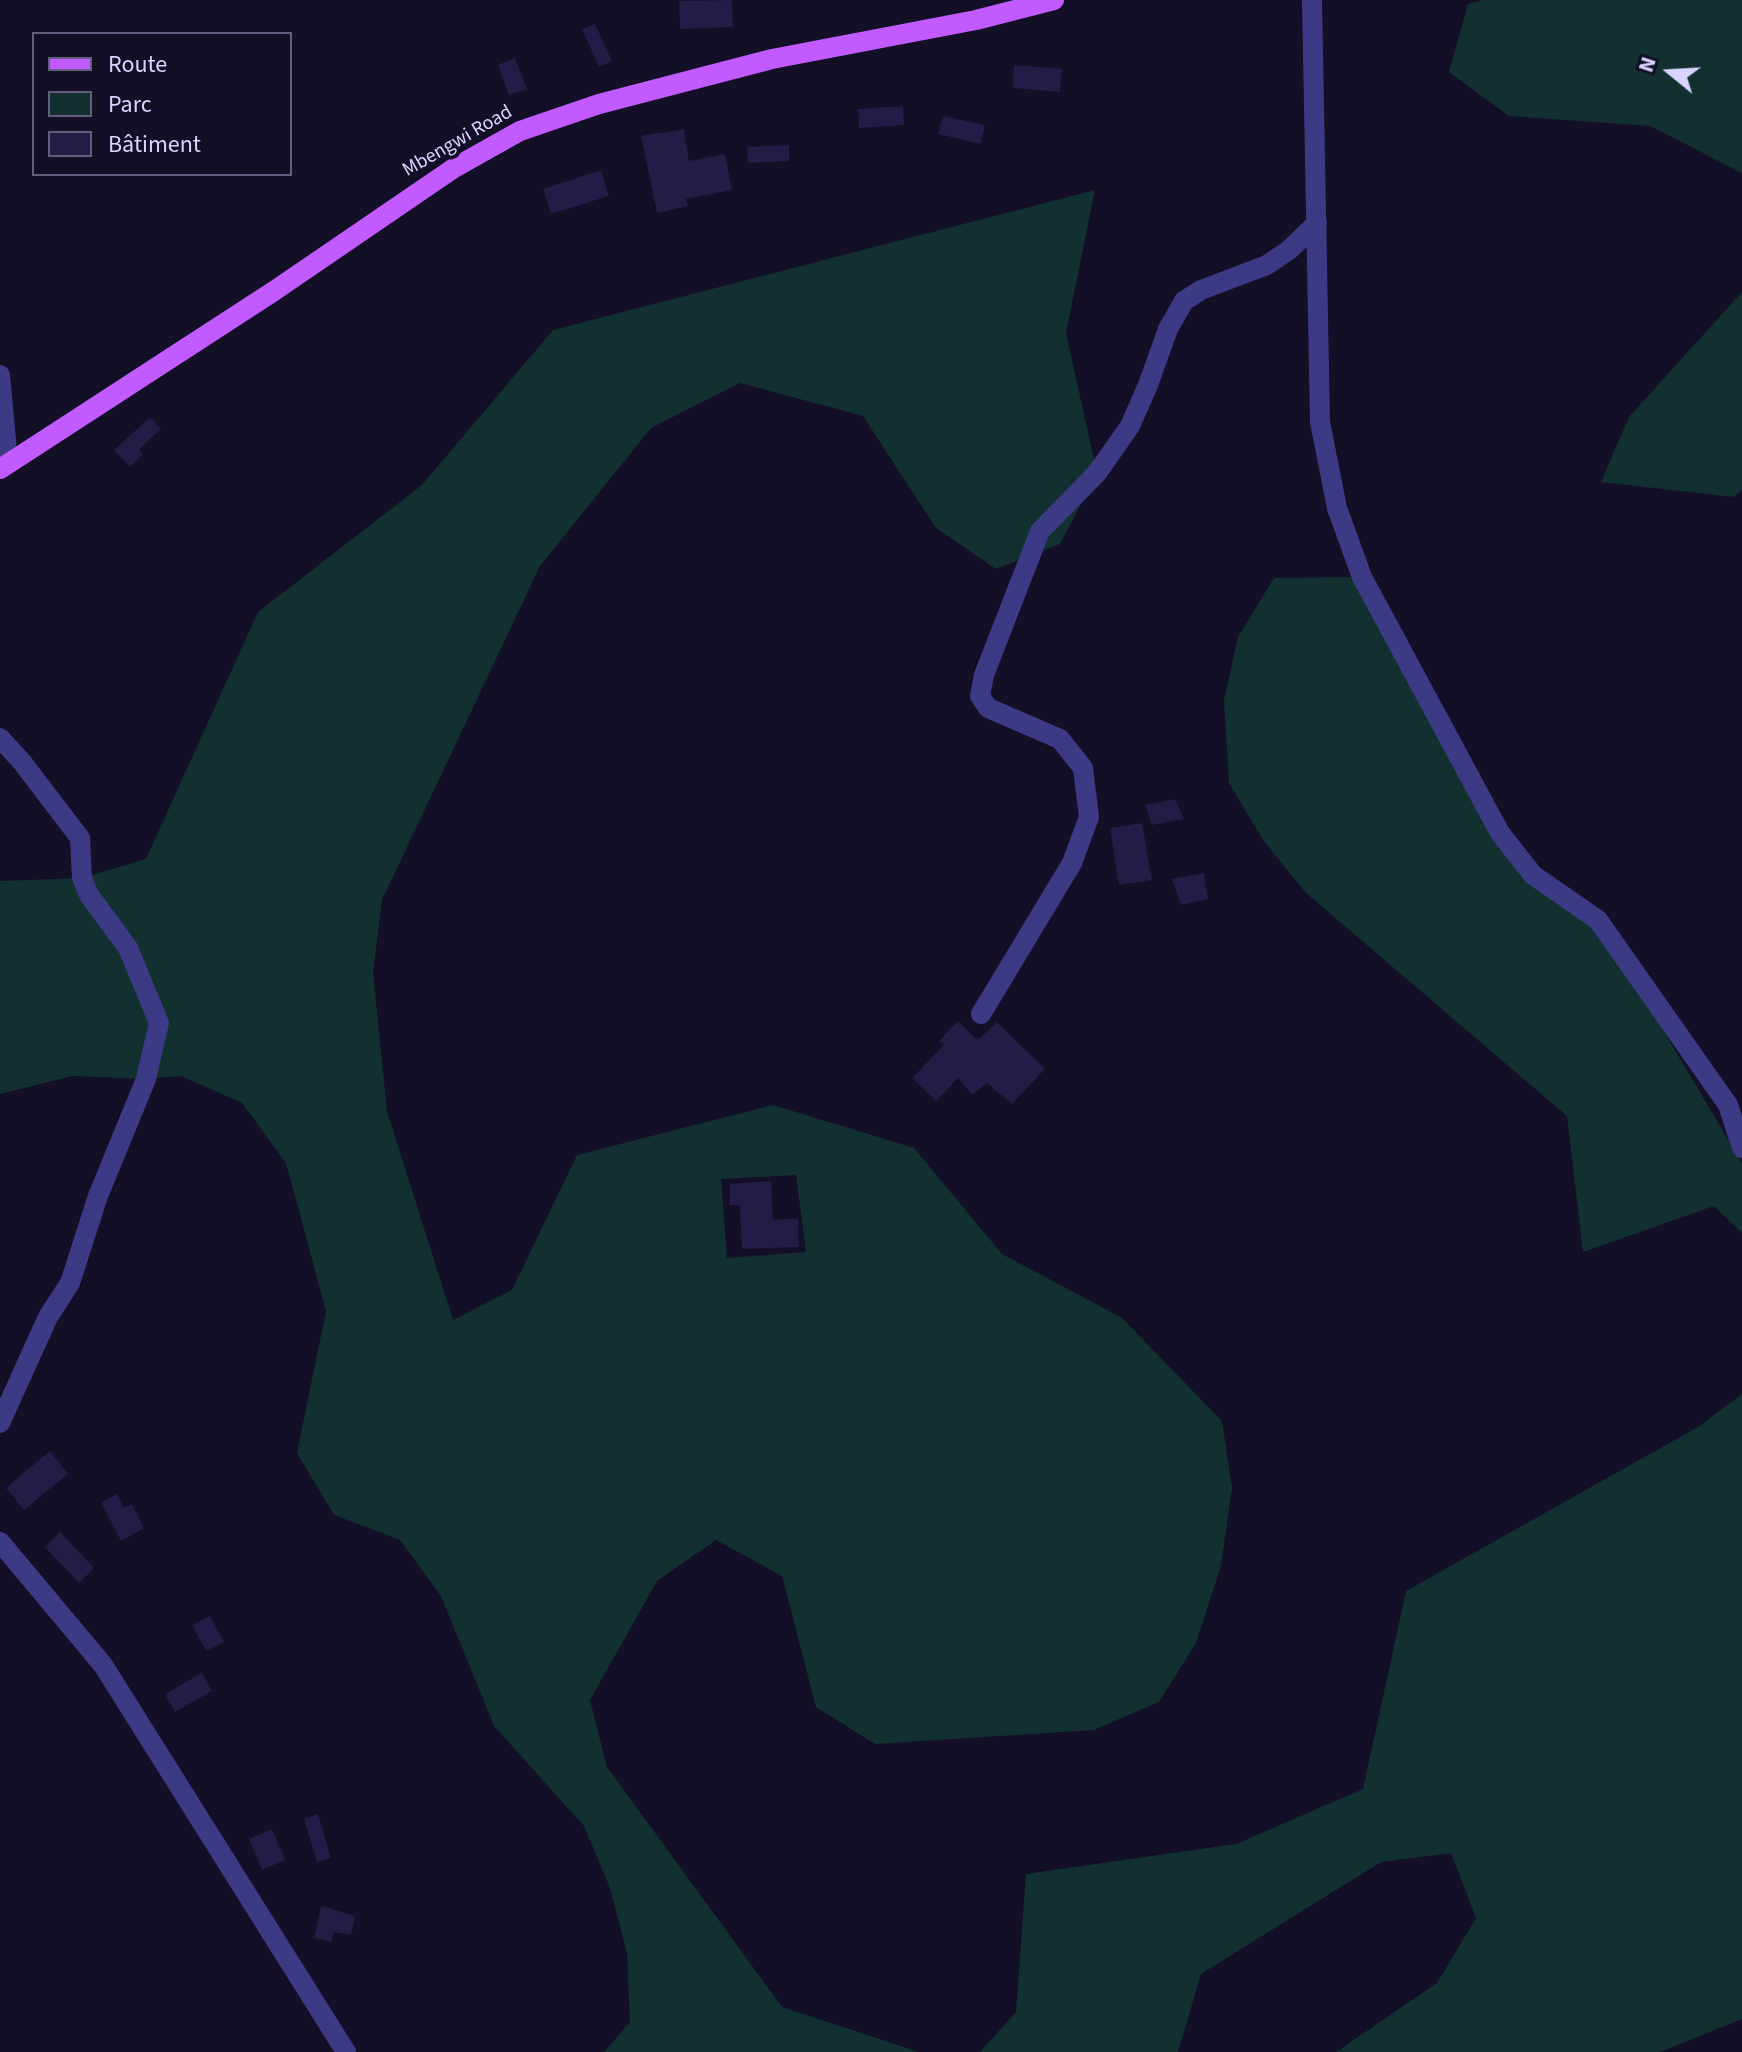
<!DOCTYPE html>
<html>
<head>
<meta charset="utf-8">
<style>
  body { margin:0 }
  #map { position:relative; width:1742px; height:2052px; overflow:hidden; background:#130f26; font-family:"Source Sans 3",sans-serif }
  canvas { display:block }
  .legend { position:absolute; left:32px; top:32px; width:260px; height:144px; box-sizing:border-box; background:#130f26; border:2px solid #625e7d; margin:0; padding:10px 14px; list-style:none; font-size:24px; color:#d9d4ff }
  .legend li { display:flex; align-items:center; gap:16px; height:40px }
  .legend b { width:40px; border:2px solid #625e7d }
  .north { position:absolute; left:1630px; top:32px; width:80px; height:80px; -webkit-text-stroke:6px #130f26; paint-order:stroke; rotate:288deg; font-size:22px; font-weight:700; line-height:32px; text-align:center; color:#d9d4ff }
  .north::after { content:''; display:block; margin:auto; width:28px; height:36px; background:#d9d4ff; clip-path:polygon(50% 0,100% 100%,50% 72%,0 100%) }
</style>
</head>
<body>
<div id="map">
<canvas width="1742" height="2052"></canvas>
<ul class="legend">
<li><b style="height:10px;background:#c25bff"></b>Route</li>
<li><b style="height:22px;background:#12302f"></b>Parc</li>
<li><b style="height:22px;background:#241b47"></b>Bâtiment</li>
</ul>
<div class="north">N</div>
</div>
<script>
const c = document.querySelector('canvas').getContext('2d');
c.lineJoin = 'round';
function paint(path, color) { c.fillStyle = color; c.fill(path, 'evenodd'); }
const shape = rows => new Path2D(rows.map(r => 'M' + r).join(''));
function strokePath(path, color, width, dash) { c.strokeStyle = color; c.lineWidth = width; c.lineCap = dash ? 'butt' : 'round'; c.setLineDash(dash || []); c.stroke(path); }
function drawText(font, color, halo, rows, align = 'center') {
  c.font = font + ' "Source Sans 3",sans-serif'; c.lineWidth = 8; c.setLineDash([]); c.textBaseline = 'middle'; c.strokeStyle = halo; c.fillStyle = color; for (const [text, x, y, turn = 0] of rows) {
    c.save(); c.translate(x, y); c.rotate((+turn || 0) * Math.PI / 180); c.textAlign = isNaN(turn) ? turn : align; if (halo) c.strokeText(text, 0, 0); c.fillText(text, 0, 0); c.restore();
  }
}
const green = shape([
  [1483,0,1742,0,1742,173,1650,126,1509,116,1449,72,1468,4],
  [1095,190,1066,333,1097,473,1060,544,996,569,936,528,863,416,740,383,651,428,540,566,382,900,373,972,387,1111,453,1320,512,1290,577,1155,773,1105,914,1148,1002,1254,1122,1318,1222,1421,1232,1488,1221,1566,1196,1643,1159,1702,1094,1730,875,1744,816,1707,782,1576,716,1540,657,1581,590,1700,607,1767,782,2007,919,2052,604,2052,630,2022,627,1954,610,1888,584,1826,494,1726,441,1596,400,1540,334,1515,297,1453,326,1311,286,1163,242,1103,181,1076,146,1079,72,1076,0,1094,0,881,82,878,146,859,258,612,422,485,553,330],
  [796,1175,806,1252,727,1258,721,1179],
  [1742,292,1742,490,1733,497,1601,482,1629,417],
  [1362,577,1500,833,1598,920,1742,1163,1742,1233,1714,1206,1583,1252,1567,1116,1306,893,1263,840,1229,783,1224,700,1238,637,1274,578],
  [1742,1394,1742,2019,1660,2052,1336,2052,1437,1983,1476,1918,1451,1853,1381,1862,1201,1974,1178,2052,980,2052,1016,2012,1026,1874,1236,1844,1363,1789,1406,1591,1698,1427]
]);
const building = shape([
  [732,0,733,27,680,29,679,1],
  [595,24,612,61,599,67,582,29],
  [515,58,527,89,509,95,498,65],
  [1014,65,1062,69,1060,92,1013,88],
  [903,106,904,125,859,128,858,109],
  [943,116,985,125,981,144,938,134],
  [684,129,689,161,725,154,732,190,686,199,688,206,657,213,641,136],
  [789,145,789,161,748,163,747,147],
  [601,170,609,196,551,214,543,189],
  [150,417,161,429,139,449,143,454,130,467,114,450],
  [1175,799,1184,819,1152,825,1145,805],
  [1142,823,1152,880,1119,885,1110,828],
  [1204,873,1208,899,1181,905,1172,879],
  [958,1021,978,1040,997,1022,1045,1069,1012,1104,987,1083,972,1095,958,1078,936,1101,912,1078,944,1045,939,1041],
  [771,1181,773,1220,798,1218,799,1247,742,1249,740,1205,730,1205,730,1184],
  [50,1451,68,1474,24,1510,6,1488],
  [117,1494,124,1508,132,1504,144,1528,121,1541,101,1502],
  [60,1532,94,1568,79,1583,45,1547],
  [210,1616,224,1642,206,1651,192,1625],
  [202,1673,212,1691,175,1712,165,1694],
  [318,1814,331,1858,317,1862,304,1819],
  [272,1829,285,1860,262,1870,249,1839],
  [321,1906,355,1916,351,1935,334,1932,331,1942,314,1938]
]);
const minor = shape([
  [1312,0,1320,422,1337,508,1362,577,1500,833,1533,875,1598,920,1728,1105,1742,1148],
  [0,375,8,462],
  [0,738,22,762,80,838,82,878,89,895,128,948,159,1023,146,1079,98,1196,70,1283,48,1317,0,1423],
  [981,1014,1072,863,1089,817,1083,768,1060,739,988,708,980,696,984,675,1040,531,1097,473,1130,426,1148,385,1168,329,1184,301,1201,290,1267,265,1289,250,1317,223],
  [0,1542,103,1665,346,2052]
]);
const major = shape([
  [0,469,274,291,454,168,520,131,599,104,772,59,976,20,1054,0]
]);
const streetNames = [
  ["Mbengwi Road",458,142,-30]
];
paint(green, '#12302f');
paint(building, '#241b47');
strokePath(minor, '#3d3a85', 20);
strokePath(major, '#c25bff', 20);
drawText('20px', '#d9d4ff', '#130f26', streetNames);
</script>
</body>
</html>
